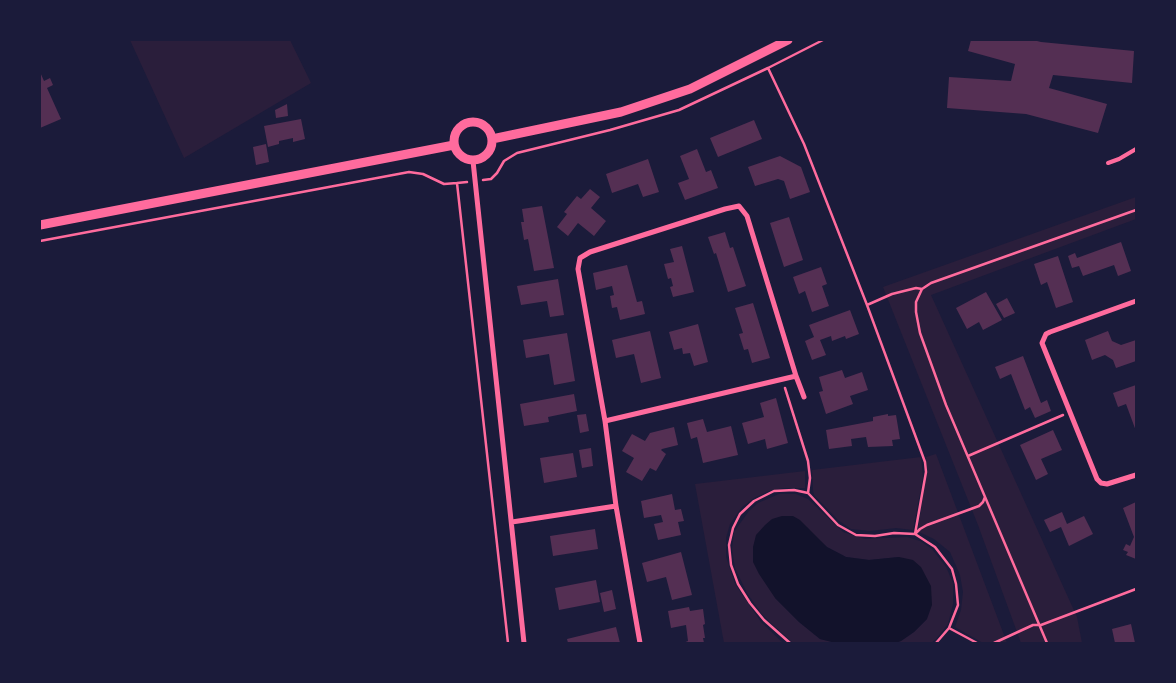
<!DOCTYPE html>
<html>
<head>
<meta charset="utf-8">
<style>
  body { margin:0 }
  #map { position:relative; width:1176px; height:683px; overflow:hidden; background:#1b1b3a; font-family:Quicksand,sans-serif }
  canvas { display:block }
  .frame { position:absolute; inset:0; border:41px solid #1b1b3a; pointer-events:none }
</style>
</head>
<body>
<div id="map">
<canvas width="1176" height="683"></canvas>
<div class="frame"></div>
</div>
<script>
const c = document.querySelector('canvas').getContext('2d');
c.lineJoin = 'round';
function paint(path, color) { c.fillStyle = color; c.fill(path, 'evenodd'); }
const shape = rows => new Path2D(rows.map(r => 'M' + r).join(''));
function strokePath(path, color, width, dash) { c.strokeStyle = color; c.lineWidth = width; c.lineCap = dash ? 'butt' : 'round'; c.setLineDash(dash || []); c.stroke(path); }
const green = shape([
  [130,40,290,40,311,83,184,158],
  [1136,197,1136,219,931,295,1077,617,1082,643,1021,643,978,525,883,287],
  [936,454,1007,643,983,643,955,627,961,610,963,592,960,575,950,552,934,539,919,532,918,528,927,471,926,457],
  [921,457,923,477,913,530,896,528,870,531,851,529,838,520,814,495,813,490,812,470],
  [805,471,805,488,784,488,769,491,754,498,742,507,730,524,726,538,726,557,735,584,761,622,783,643,724,643,695,484],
  [779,494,796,494,808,499,843,532,865,539,907,537,920,541,932,549,946,567,953,583,953,604,948,624,936,639,931,643,895,643,901,641,914,632,927,619,899,557,869,560,846,557,827,547,813,535,807,527,775,598,799,622,820,639,836,643,793,643,772,624,761,613,747,593,735,568,732,549,734,532,749,511,758,503]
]);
const water = shape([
  [782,516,793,516,800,520,827,547,846,557,869,560,899,557,913,560,921,567,931,586,932,605,927,619,914,632,901,641,895,643,836,643,820,639,799,622,775,598,759,574,753,562,753,547,756,535,765,525,772,519]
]);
const building = shape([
  [971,40,1033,40,1041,42,1134,51,1132,83,1053,75,1049,88,1107,104,1098,133,1026,114,947,108,949,77,1011,81,1015,64,968,51],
  [40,72,44,81,50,78,53,85,47,88,61,119,40,128],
  [287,104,288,116,276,118,275,110],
  [301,119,305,139,293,142,293,138,279,141,279,144,268,147,264,126],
  [754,120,762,139,718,157,710,138],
  [266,144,269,162,256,165,253,147],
  [697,149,706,172,711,170,718,188,685,200,678,183,689,179,680,156],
  [780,156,801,167,810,192,790,199,784,181,778,179,755,186,748,167],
  [648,159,659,192,643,197,638,184,612,193,606,174],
  [590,189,600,197,591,208,606,221,594,236,578,223,568,236,557,227,567,214,564,212,577,196,581,199],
  [542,206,554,268,534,271,528,239,524,240,521,222,524,222,522,209],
  [789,217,803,260,784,267,770,223],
  [725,232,730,248,733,247,746,286,728,292,716,253,714,254,708,237],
  [1121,242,1131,271,1118,276,1114,265,1083,276,1079,266,1072,268,1068,256,1075,253,1077,258],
  [682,246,694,292,673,297,670,287,673,286,671,278,668,279,664,264,674,262,670,249],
  [1058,256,1073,302,1056,308,1047,282,1041,285,1034,264],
  [627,265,637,302,642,301,645,314,620,320,617,307,612,308,610,296,614,295,612,286,596,290,593,273],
  [821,267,827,284,822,286,829,306,812,312,805,291,799,294,793,277],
  [558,279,564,315,550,317,547,301,521,305,517,286],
  [986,292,1002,320,983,330,979,322,967,329,956,308],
  [1007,298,1015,313,1004,318,996,304],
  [753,303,770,358,752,363,748,349,744,350,739,334,743,333,735,308],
  [850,310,859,334,846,339,845,336,832,341,831,336,820,340,826,355,812,360,805,341,814,337,809,325],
  [698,324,708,362,694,366,690,353,683,354,682,348,674,350,669,332],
  [650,331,661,378,641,383,634,354,616,358,612,340],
  [1108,331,1112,341,1121,345,1136,340,1136,361,1116,368,1113,360,1105,355,1092,360,1085,340],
  [567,333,575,381,554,385,549,354,526,358,523,340],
  [1023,356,1041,403,1047,400,1051,411,1035,418,1030,407,1025,410,1011,374,1000,379,995,367],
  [842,370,845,378,862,372,868,390,850,396,853,404,826,414,819,392,823,391,819,377],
  [1136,385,1136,431,1126,404,1118,407,1113,393],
  [574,394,577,411,548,417,549,422,524,426,520,404],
  [776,398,788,443,767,449,765,439,748,444,742,423,764,417,760,403],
  [586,414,589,431,580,433,577,415],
  [888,414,888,416,896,415,900,439,892,440,893,446,868,447,866,437,851,439,852,446,829,449,826,430,873,421,873,417],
  [703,419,707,432,731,426,738,455,703,463,697,437,691,439,687,423],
  [674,427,678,445,662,449,661,450,666,454,656,471,650,468,642,481,626,472,634,458,622,451,632,434,645,441,650,433],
  [1053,430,1062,450,1041,459,1048,474,1036,480,1020,445],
  [591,448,593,466,582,468,579,450],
  [573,453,577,477,544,483,540,458],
  [672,494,675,510,681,509,684,521,678,522,681,535,658,540,654,524,663,522,661,515,644,518,641,501],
  [1136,502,1136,559,1126,555,1128,552,1123,550,1126,544,1130,546,1134,537,1123,508],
  [1062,512,1067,524,1084,516,1093,534,1069,546,1061,527,1050,532,1044,520],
  [595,529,598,549,553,556,550,536],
  [681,552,692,595,672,600,666,577,647,582,642,563],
  [596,580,600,602,559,610,555,588],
  [612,590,616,609,604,612,600,593],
  [689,607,690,611,703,609,705,624,703,625,705,638,703,638,704,643,683,643,688,641,686,625,671,628,668,611],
  [1131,624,1135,643,1115,643,1112,629],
  [616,627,620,643,568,643,567,639]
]);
const path = shape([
  [768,68,804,144,867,305,925,462,926,472,915,534,935,547,952,569,956,584,958,605,949,628,977,643],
  [483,180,491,179,497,173,504,161,517,153,610,130,679,110,768,68,823,40],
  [467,182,457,183,508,643],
  [40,241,409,172,423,174,444,184,457,183],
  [867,305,892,294,916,288,922,289],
  [785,388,808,461,810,478,808,493],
  [968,456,1063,415],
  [790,643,764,620,750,603,738,584,731,565,729,545,733,528,740,514,754,501,774,491,794,490,808,493,838,525,856,535,875,536,894,533,915,534,920,529,927,525,979,506,983,502,985,497],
  [936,643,949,628],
  [994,643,1033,625,1041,625,1136,589],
  [1047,643,946,405,920,333,916,312,916,302,922,289,931,283,1136,210]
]);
const service = shape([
  [1108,163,1119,159,1136,149]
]);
const minor = shape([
  [473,161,524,643],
  [1136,301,1050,332,1046,334,1042,343,1097,479,1101,483,1107,484,1136,475],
  [796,376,804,397],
  [605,421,796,376,747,216,739,206,725,209,590,252,580,258,578,269,605,421,616,506,640,643],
  [512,522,616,506]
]);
const tertiary = shape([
  '454 141a19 19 0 1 1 38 0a19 19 0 1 1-38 0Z',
  [492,139,621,112,690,89,788,40],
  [40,225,454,145]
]);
paint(green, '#2a1e3b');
paint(water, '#12122b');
paint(building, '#542f53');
strokePath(path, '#ff6b9d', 2.5);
strokePath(service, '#ff6b9d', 4);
strokePath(minor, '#ff6b9d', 5);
strokePath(tertiary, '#ff6b9d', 9);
</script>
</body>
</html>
